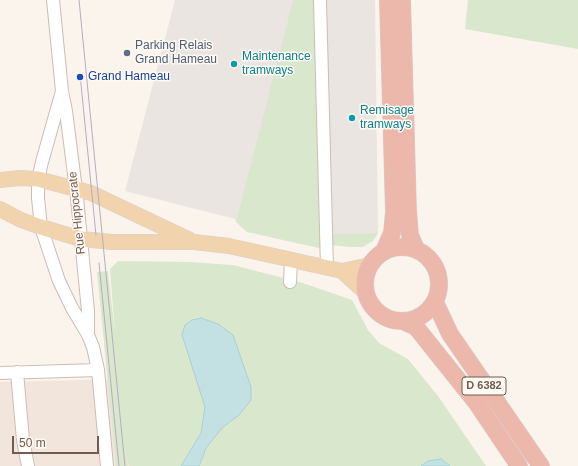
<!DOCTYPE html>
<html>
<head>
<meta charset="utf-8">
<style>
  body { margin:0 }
  #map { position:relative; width:578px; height:466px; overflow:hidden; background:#fbf4ed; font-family:Helvetica,sans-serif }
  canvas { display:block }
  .scale { position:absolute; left:12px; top:436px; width:87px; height:18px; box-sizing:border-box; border:2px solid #745b52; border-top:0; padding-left:5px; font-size:12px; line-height:14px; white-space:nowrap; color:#745b52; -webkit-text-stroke:3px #fef9f3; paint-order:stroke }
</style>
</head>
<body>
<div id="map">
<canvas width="578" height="466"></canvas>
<div class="scale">50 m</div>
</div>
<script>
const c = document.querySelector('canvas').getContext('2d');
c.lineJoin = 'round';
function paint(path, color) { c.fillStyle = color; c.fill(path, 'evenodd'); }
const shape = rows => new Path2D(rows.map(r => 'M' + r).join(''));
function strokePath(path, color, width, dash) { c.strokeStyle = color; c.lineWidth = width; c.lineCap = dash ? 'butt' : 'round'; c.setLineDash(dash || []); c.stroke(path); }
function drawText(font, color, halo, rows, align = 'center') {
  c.font = font + ' Helvetica,sans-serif'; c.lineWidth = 3; c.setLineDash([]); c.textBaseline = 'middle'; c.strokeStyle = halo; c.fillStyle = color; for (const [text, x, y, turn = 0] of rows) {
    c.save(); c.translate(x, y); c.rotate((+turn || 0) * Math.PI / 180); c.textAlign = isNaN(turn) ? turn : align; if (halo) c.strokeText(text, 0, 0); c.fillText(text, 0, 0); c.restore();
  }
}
const residential = shape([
  [119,379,129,466,0,466,0,382]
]);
const industrial = shape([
  [175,0,375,0,378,233,373,241,363,247,351,247,247,232,236,222,235,219,125,191]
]);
const green = shape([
  [293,0,317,0,323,249,247,232,236,222],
  [468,0,578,0,578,49,465,29],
  [378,233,373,241,362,247,351,247,330,245,330,234],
  [118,261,191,262,233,265,303,283,352,300,368,330,379,343,408,359,438,396,486,466,129,466,127,456,128,466,116,466,97,272,108,271,115,334,110,269]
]);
const water = shape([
  [201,318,218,324,233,335,251,387,251,400,239,415,222,428,206,448,199,466,181,466,201,433,205,407,182,335,185,325,192,320,201,318],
  [441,459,450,466,421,466,428,461,441,459]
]);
const minor = shape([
  [53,0,62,91,66,111,77,198,88,311,88,333],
  [320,0,327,268],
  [62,91,42,162,38,179,38,198,41,227,59,281,72,308,88,335,93,347,98,370,107,466],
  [290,282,291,260],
  [17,372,23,440,28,466],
  [0,373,98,370]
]);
const major = shape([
  [0,180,20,178,38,179,91,193,190,240],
  [0,209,21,220,41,227,81,239,112,242,194,242,229,246,342,271,370,265],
  [342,271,366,293]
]);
const highway = shape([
  [402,0,408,211,410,235,416,249],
  '365 284a37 37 0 1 1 74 0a37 37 0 1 1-74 0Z',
  [384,251,392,233,394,212,388,0],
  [435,302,450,334,541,466],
  [403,321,416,327,439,356,476,402,519,466]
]);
const tram = shape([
  [79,0,125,466],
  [80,74,96,235],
  [99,263,119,466]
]);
const markers = [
  [127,53,4,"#5c6f8a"],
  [234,64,4,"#0f9aa8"],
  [80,77,4,"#1a4fb4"],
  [352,118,4,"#0f9aa8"]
];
const shields = [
  [484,386,44]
];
const shieldNames = [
  ["D 6382",484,386]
];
const serviceNames = [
  ["Parking Relais",135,46],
  ["Grand Hameau",135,60]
];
const cultureNames = [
  ["Maintenance",242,57],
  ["tramways",242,71],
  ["Remisage",360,111],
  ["tramways",360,125]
];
const transitNames = [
  ["Grand Hameau",88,77]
];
const streetNames = [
  ["Rue Hippocrate",77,213,-96]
];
paint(residential, '#f2e6dc');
paint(industrial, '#ebe5e2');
paint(green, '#d9e8cc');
paint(water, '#c3e1e3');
strokePath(water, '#aad0d4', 1);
strokePath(minor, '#ccbdb3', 14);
strokePath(major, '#d8d1cf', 16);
strokePath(highway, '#d8d1cf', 18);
strokePath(minor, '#fff', 12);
strokePath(major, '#f1d3ae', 15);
strokePath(highway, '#edb8ac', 17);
strokePath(tram, '#b7abc5', 1);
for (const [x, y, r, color] of markers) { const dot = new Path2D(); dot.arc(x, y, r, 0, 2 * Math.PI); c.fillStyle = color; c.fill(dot); strokePath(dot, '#fef9f3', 1.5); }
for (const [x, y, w] of shields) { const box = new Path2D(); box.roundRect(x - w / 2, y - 9, w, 18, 3); c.fillStyle = '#fef9f3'; c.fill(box); strokePath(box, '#745b52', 1); }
drawText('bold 11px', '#745b52', null, shieldNames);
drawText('12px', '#4e5e75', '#fef9f3', serviceNames, 'left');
drawText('12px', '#0d838f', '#fef9f3', cultureNames, 'left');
drawText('12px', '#164399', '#fef9f3', transitNames, 'left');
drawText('12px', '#745b52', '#fef9f3', streetNames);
</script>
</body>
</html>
